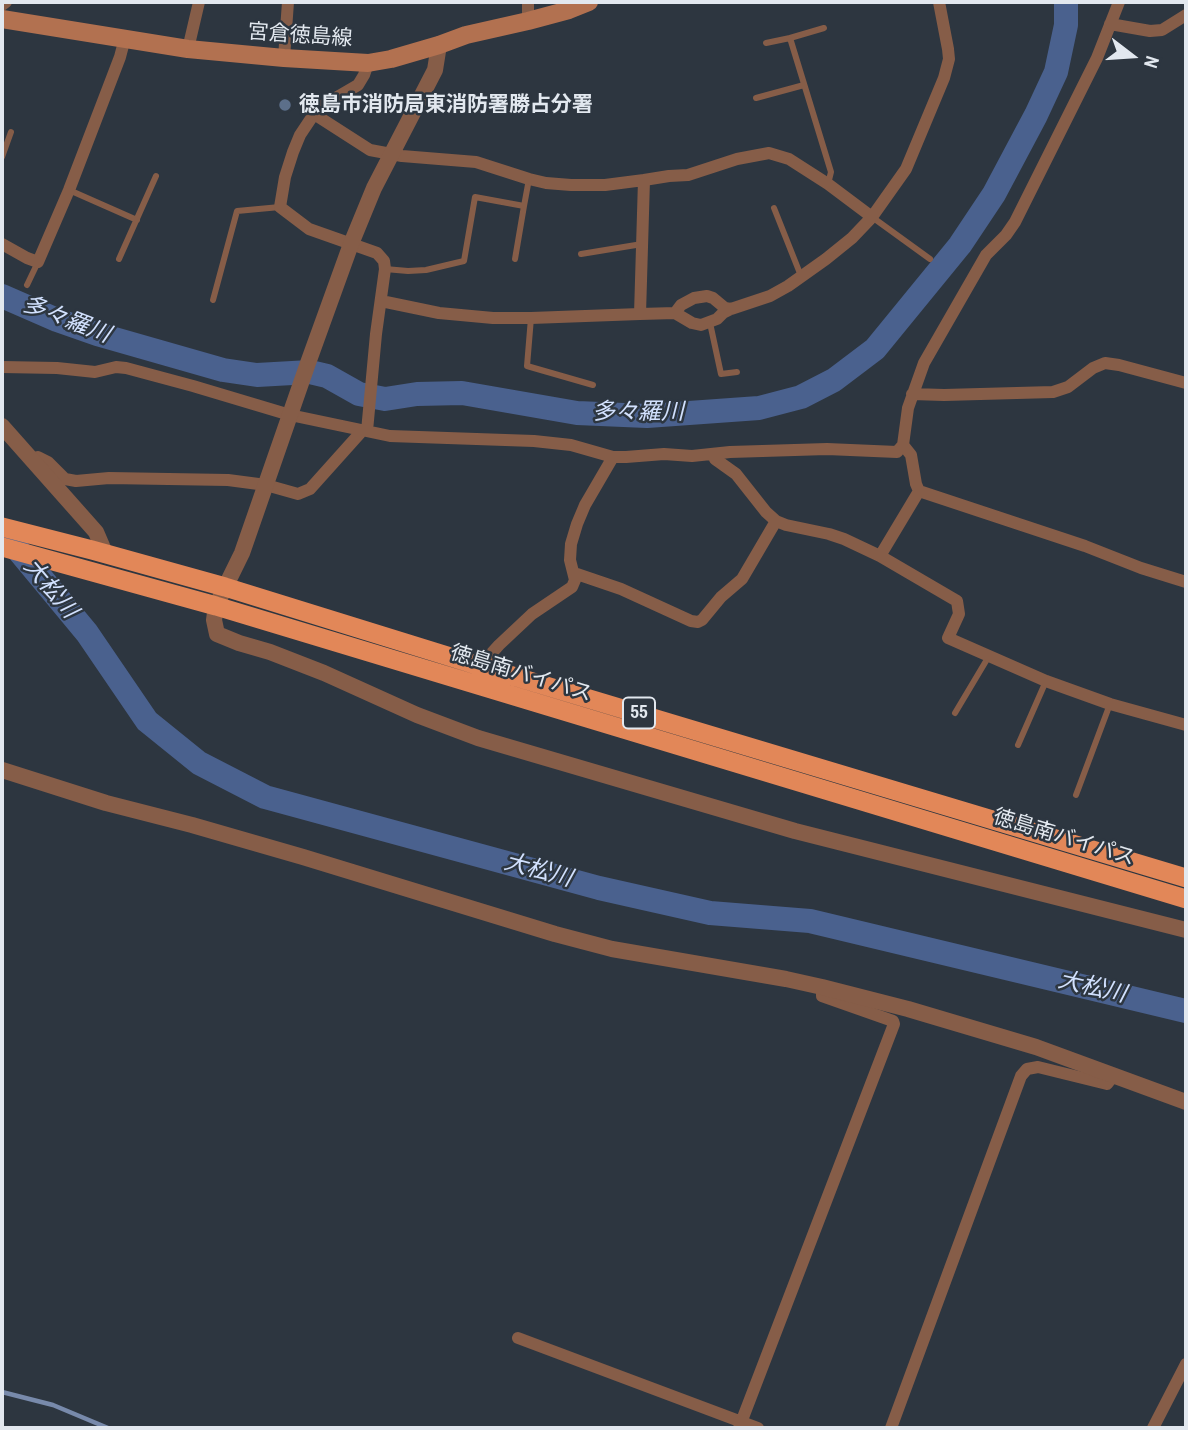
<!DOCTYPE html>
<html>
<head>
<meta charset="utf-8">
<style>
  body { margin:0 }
  #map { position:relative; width:1188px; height:1430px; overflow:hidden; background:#2d3640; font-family:"Archivo Narrow",sans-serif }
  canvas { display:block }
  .frame { position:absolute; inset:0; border:4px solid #e2e8ef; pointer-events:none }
  .north { position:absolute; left:1097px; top:21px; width:70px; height:70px; -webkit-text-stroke:5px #2d3640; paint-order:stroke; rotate:107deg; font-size:19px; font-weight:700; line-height:28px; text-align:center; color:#e2e8ef }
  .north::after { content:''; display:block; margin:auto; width:24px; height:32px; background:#e2e8ef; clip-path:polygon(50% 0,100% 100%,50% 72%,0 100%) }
</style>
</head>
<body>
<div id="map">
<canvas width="1188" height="1430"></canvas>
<div class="frame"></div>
<div class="north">N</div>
</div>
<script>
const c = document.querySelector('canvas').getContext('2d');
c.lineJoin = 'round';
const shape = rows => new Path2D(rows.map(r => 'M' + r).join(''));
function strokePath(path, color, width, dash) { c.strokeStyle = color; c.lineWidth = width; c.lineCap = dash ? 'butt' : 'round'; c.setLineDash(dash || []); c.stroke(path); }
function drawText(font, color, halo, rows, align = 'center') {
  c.font = font + ' "Archivo Narrow","Noto Sans JP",sans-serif'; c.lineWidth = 5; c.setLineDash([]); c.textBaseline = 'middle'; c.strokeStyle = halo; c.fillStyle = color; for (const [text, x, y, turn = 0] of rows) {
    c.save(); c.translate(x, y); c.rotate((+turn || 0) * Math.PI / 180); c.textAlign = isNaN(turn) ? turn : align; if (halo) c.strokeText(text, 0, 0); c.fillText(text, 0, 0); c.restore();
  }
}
const stream = shape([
  [2,1392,53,1405,108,1428]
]);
const river = shape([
  [2,296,57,320,97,334,223,370,257,375,310,372,327,376,359,394,385,399,417,394,462,393,577,413,647,416,759,408,801,397,834,380,875,349,960,245,994,194,1036,115,1056,72,1066,25,1066,2],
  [9,539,87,633,147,721,199,763,265,797,599,888,710,913,810,921,1186,1011]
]);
const service = shape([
  [824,28,790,38,831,172,828,184],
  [766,43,790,38],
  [756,98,804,85],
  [2,157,11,132],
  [69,190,137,220],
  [774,208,801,276],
  [872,217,930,259],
  [581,254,642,244],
  [119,259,156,176],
  [515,259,524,206],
  [385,269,408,271,426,270,464,261,475,197,524,206,529,179],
  [27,285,38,262],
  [213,300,237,211,280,207],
  [531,318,527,366,593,385],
  [710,323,721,374,737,372],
  [955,713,989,656],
  [1018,745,1046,681],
  [1076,795,1110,704]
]);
const minor = shape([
  [528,2,528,21],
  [2,5,6,2],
  [1110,24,1150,31,1162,30,1186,15],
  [188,49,199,2],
  [284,58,288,2],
  [368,63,364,75,358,85,322,106,314,114,370,150,402,156,476,162,529,179,546,183,571,185,605,185,644,180,640,314,531,318,493,318,439,313,381,301],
  [314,114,300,135,293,152,285,177,280,207,309,229,377,253,384,261,385,269,376,334,367,431],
  [644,180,669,176,688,175,737,159,769,153,789,159,828,184,872,217],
  [2,244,27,258,38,262,69,190,107,91,120,57,125,38],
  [675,313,692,323,701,325,717,319,723,313,731,309,770,296,788,286,826,259,852,238,872,217,906,169,944,78,949,59,948,49,939,2],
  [640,314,675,313,681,305,694,298,707,296,713,298,725,308,731,309],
  [2,367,57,368,95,372,116,367,126,368,193,386,290,415,390,436,534,441,571,445,613,457,626,457,664,454,692,456,730,452,827,449,897,452,903,445,908,408,924,363,986,255,1006,235,1015,222,1097,58,1119,2],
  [912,394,944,395,1053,392,1068,387,1093,368,1105,363,1119,365,1186,383],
  [903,445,911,455,916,484,919,491,1085,546,1141,568,1186,582],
  [713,454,715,459,736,474,766,512,776,521,786,525,829,534,844,539,880,556,957,601,959,614,948,638,1046,681,1110,704,1186,725],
  [33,460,38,457,48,462,65,479,76,481,109,478,228,480,266,485,298,494,310,489,362,431],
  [880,556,919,491],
  [574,573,621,589,691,621,698,622,702,620,721,597,742,579,776,521],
  [483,667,490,655,499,645,532,614,572,587,575,580,570,560,571,544,577,524,585,505,613,457],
  [518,1338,758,1428],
  [739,1428,894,1024,893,1021,822,996,822,987],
  [891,1428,1021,1076,1027,1069,1038,1067,1107,1084,1114,1075],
  [1153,1428,1186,1364]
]);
const tertiary = shape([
  [439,45,435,70,374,188,351,244,308,363,242,553,216,606,214,620,217,634,239,643,270,652,324,673,417,715,478,738,795,831,1186,930],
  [2,426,96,532,105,553],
  [2,770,106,803,192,825,303,857,555,934,612,949,786,979,822,987,908,1009,1036,1047,1186,1102]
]);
const secondary = shape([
  [2,19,188,49,284,58,368,63,391,59,439,45,466,35,528,21,569,10,589,2]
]);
const trunk = shape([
  [2,527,92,550,225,587,483,667,1186,878],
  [2,547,216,606,1186,899]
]);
const markers = [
  [285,105,7,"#5c6f8a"]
];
const shields = [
  [639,713,32]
];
const shieldNames = [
  ["55",639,713]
];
const streetNames = [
  ["宮倉徳島線",300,36,4],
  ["徳島南バイパス",521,674,17],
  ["徳島南バイパス",1064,838,17]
];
const poiNames = [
  ["徳島市消防局東消防署勝占分署",299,105]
];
const waterNames = [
  ["多々羅川",66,320,21],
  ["多々羅川",638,413],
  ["大松川",50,589,50],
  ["大松川",538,871,15],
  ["大松川",1092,988,13]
];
strokePath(stream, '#788aab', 4.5);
strokePath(river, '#4a618e', 24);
strokePath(service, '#865d48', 6);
strokePath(minor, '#865d48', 12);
strokePath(tertiary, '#865d48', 16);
strokePath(secondary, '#b27150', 18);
strokePath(trunk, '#e28758', 19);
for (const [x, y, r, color] of markers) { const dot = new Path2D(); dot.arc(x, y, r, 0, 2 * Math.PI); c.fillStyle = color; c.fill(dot); strokePath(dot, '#2d3640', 2.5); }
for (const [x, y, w] of shields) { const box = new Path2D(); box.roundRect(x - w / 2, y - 15.5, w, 31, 5); c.fillStyle = '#2d3640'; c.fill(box); strokePath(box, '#e2e8ef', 2); }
drawText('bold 19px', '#e2e8ef', null, shieldNames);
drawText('21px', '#e2e8ef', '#2d3640', streetNames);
drawText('bold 21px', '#e2e8ef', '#2d3640', poiNames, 'left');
drawText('italic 23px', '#d2e1fe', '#2d3640', waterNames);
</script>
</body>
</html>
